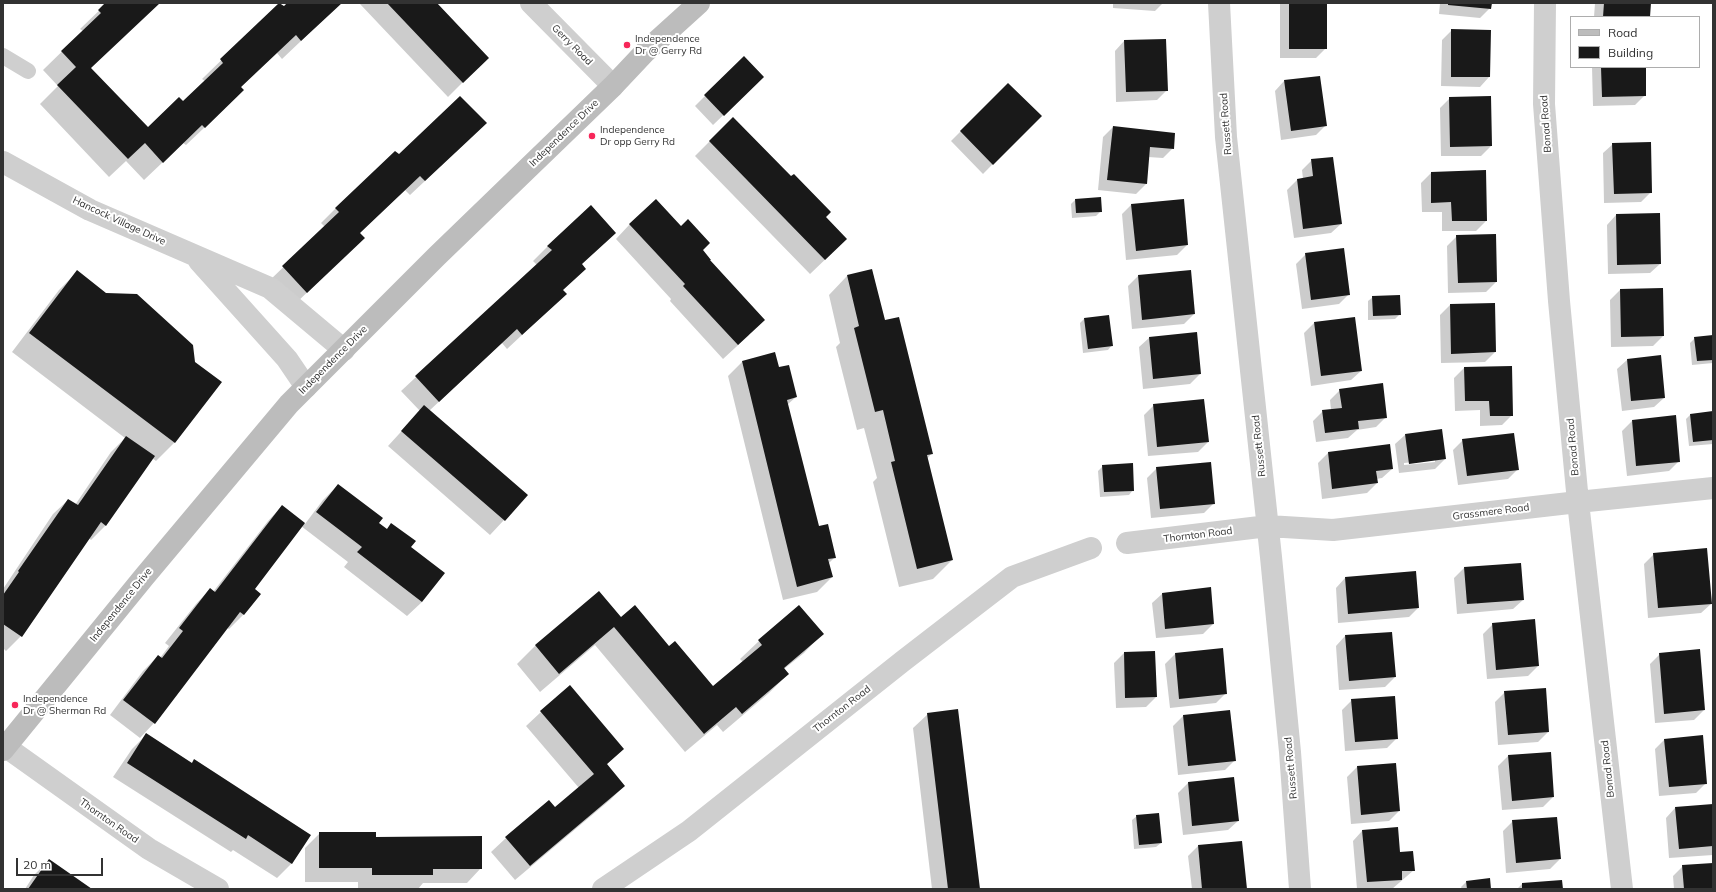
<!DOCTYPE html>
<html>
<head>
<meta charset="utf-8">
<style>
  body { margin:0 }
  #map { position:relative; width:1716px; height:892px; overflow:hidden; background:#fff; font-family:Mulish,sans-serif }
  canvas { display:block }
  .frame { position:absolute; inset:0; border:4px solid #323232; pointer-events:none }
  .legend { position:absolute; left:1570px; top:16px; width:130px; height:52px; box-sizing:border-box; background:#fff; border:1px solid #adadad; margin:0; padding:5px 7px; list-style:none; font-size:12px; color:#323232 }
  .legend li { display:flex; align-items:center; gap:8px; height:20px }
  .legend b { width:20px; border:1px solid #adadad }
  .scale { position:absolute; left:16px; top:858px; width:87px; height:18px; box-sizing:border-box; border:2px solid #323232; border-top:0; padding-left:5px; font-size:12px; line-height:14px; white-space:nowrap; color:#323232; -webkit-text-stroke:3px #fff; paint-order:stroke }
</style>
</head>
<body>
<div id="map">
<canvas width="1716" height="892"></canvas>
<div class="frame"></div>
<ul class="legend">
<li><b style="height:5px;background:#bcbcbc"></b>Road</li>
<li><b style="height:11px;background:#191919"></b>Building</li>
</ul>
<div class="scale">20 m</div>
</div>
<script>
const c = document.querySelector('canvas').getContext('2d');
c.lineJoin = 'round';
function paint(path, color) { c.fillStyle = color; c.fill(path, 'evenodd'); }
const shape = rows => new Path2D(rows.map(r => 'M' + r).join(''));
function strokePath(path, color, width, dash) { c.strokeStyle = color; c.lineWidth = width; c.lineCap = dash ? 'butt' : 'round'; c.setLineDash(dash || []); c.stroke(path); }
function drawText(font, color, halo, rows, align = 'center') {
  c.font = font + ' Mulish,sans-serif'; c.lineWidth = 4; c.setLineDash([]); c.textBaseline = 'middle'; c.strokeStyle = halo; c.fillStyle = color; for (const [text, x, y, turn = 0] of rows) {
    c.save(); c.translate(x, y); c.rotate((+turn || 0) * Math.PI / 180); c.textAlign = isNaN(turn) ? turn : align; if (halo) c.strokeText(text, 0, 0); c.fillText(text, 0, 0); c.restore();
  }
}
const shadow = shape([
  [107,3,159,3,90,68,148,128,183,102,205,81,202,79,280,3,284,7,288,3,341,3,282,59,277,53,240,88,224,109,186,145,183,143,144,180,126,161,109,177,40,104,58,86,43,70,83,31,80,29],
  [361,3,436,3,473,72,448,97,360,4],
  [1113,3,1163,3,1155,11,1113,8],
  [1280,3,1326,3,1326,48,1316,58,1280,58],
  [1440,3,1491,3,1490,8,1480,18,1439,14],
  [1595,3,1650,3,1649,17,1594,17],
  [1452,30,1489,77,1480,87,1441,86,1442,40],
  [1124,41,1167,90,1157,100,1116,102,1115,51],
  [744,57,763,77,713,125,695,106],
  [1592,67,1645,67,1645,95,1635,105,1593,106],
  [1284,81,1326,125,1316,135,1281,140,1275,91],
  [1008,84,1040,116,983,174,951,141],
  [1450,98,1491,146,1481,156,1441,156,1440,108],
  [733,118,825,217,832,253,810,274,695,156],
  [1113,127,1173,148,1163,158,1148,157,1146,184,1136,194,1098,190,1103,137],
  [471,138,410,195,405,190,359,233,349,252,292,307,269,281,325,227,321,223,336,208,399,156],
  [1613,144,1651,192,1641,202,1604,203,1603,153],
  [1312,160,1341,224,1331,233,1294,238,1287,190,1297,180,1303,179,1302,170],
  [1431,173,1486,221,1476,231,1442,231,1442,212,1422,212,1421,183],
  [1075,200,1101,211,1096,216,1072,218,1071,204],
  [1132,204,1187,245,1177,255,1126,260,1122,214],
  [1616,215,1660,264,1650,273,1608,274,1607,225],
  [630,224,702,250,709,260,749,335,723,359,670,301,671,299,616,239],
  [1457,236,1496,282,1486,292,1448,293,1447,246],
  [548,246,581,265,562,290,566,294,507,349,502,343,429,411,504,520,490,535,388,446,420,411,401,391,537,265,533,261],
  [1306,254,1349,294,1339,304,1302,309,1296,264],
  [872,270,884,321,932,453,927,459,952,560,933,579,899,587,873,482,877,478,864,428,857,430,836,347,840,343,829,295,847,276],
  [77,272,220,382,174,443,156,461,152,458,106,525,91,540,89,538,21,636,6,651,3,648,3,589,53,514,68,500,75,505,111,452,125,438,12,352,59,290],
  [1138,276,1194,314,1184,324,1132,329,1128,286],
  [1620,290,1663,336,1653,346,1611,347,1610,300],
  [1373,297,1400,314,1395,319,1368,320,1368,301],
  [1494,304,1495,352,1485,362,1441,363,1440,315,1450,305],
  [1084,319,1112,345,1108,350,1083,353,1080,323],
  [1314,323,1361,371,1351,380,1311,386,1304,333],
  [1196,333,1200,374,1190,384,1143,389,1139,347,1149,338],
  [1713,336,1713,363,1692,365,1690,343,1695,338],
  [775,354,778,368,796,397,787,405,818,528,835,557,828,564,832,577,817,592,783,600,728,376,742,362],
  [1627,360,1664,398,1654,407,1622,411,1617,369],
  [1464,368,1512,415,1502,425,1480,426,1480,410,1455,411,1454,378],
  [1340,390,1386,417,1376,427,1357,430,1348,438,1316,442,1313,421,1323,411,1331,410,1330,400],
  [1154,405,1208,442,1198,452,1148,456,1144,415],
  [1713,412,1713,444,1689,446,1686,419,1690,415],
  [1632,421,1679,461,1669,471,1627,476,1622,431],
  [1405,435,1445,459,1435,469,1399,473,1395,444],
  [1435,460,1435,462,1404,465,1404,463],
  [1463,440,1518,469,1508,479,1458,485,1453,450],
  [1389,445,1392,469,1382,478,1376,479,1377,483,1367,493,1322,499,1318,463,1328,453],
  [1103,466,1133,490,1129,495,1100,497,1098,471],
  [1157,468,1214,503,1204,513,1151,518,1147,478],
  [338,485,386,530,392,524,410,548,422,602,407,616,344,567,348,562,301,526,253,589,244,614,229,629,227,628,154,723,140,738,110,715,143,671,158,656,160,658,169,646,165,643,196,604,210,589,213,592,268,521,282,506,305,524,323,500],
  [1654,554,1711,604,1701,613,1648,618,1644,564],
  [1464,568,1523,600,1513,609,1457,614,1454,578],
  [1345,578,1418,608,1409,617,1338,623,1336,588],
  [1210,588,1213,624,1203,634,1156,638,1152,603,1162,594],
  [599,592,621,618,669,647,713,687,743,662,740,659,759,641,822,634,804,653,784,669,788,674,769,693,723,732,717,725,685,752,595,645,540,692,517,664,535,646],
  [1493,624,1538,666,1528,676,1487,679,1483,634],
  [1345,636,1395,677,1385,687,1339,690,1336,646],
  [1124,653,1156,697,1146,707,1116,708,1114,663],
  [1175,654,1226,693,1216,703,1170,708,1165,664],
  [1660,654,1704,710,1694,720,1655,723,1650,664],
  [1505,692,1548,732,1538,742,1498,745,1495,702],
  [1352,700,1397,738,1387,748,1345,751,1342,710],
  [1230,711,1235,760,1225,770,1178,775,1173,726,1183,716],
  [541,712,623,749,606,765,624,786,610,800,515,880,491,852,506,838,549,801,555,809,579,788,526,726],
  [928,714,979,889,932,889,913,728],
  [146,735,191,764,194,760,310,835,291,864,277,878,233,850,231,852,113,777,132,749],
  [1665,739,1706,783,1696,793,1659,796,1655,749],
  [1508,756,1553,797,1543,807,1502,810,1498,766],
  [1357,767,1399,811,1389,821,1351,824,1347,777],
  [1233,778,1238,821,1228,830,1183,835,1178,793,1188,783],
  [1713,805,1713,855,1669,858,1666,818,1675,808],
  [1137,816,1161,843,1156,847,1134,849,1132,820],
  [1513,821,1560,859,1550,869,1506,873,1503,831],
  [1362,831,1399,853,1414,870,1392,889,1357,889,1353,841],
  [320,833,375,838,481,868,467,883,423,883,418,889,358,889,358,882,305,882,305,848],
  [1198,846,1246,889,1192,889,1188,856],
  [49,860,91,889,25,889,34,875],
  [1713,864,1713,889,1674,889,1673,876,1683,866],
  [1466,882,1490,889,1462,889,1461,887],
  [1522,884,1562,889,1517,889]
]);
const building = shape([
  [105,3,160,3,91,68,148,127,179,97,183,101,223,63,220,59,279,3,284,6,287,3,342,3,301,41,296,35,241,87,244,90,205,128,202,125,163,163,145,143,128,159,57,85,76,67,61,51,101,13,98,10],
  [387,3,437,3,489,58,463,83],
  [1289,3,1327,3,1327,49,1289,49],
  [1448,3,1492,3,1491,9,1448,5],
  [1604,3,1651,3,1650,17,1603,17],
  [1451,29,1491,30,1490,77,1451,77],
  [1166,39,1168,91,1126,92,1124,40],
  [744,56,764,77,724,116,704,95],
  [1601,67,1646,67,1646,96,1602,97],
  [1320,76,1327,126,1291,131,1284,80],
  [1008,83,1042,116,993,165,960,131],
  [460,96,487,123,425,181,420,176,360,233,365,238,307,293,282,266,339,212,335,208,395,151,399,154],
  [1491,96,1492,146,1450,147,1449,97],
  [733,117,791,176,794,174,831,212,826,217,847,239,825,260,709,141],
  [1113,126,1175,133,1174,149,1150,147,1147,184,1107,180],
  [1651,142,1652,193,1614,194,1612,143],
  [1333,157,1342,224,1303,229,1297,179,1313,176,1311,159],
  [1486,170,1487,221,1452,221,1451,202,1431,203,1431,172],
  [1101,197,1102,212,1076,213,1075,199],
  [656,199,681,226,688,219,710,243,703,250,711,260,710,260,765,320,738,345,683,286,685,284,629,224],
  [1184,199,1188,245,1136,251,1131,204],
  [591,205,616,233,582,264,586,269,563,290,567,294,522,335,517,329,439,402,415,376,552,250,547,246],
  [1660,213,1661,264,1617,265,1616,214],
  [1496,234,1497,282,1458,283,1456,235],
  [1344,248,1350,295,1311,300,1305,253],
  [872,269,885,320,899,317,933,454,927,455,953,560,917,569,891,462,895,461,883,410,875,412,854,328,859,326,847,275],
  [77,270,106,293,137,294,193,345,195,362,222,382,175,443,29,333],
  [1191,270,1195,314,1142,320,1138,275],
  [1663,288,1664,336,1621,337,1620,289],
  [1400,295,1401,315,1373,316,1372,296],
  [1495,303,1496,352,1451,354,1450,304],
  [1109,315,1113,346,1088,349,1084,318],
  [1355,317,1362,371,1321,376,1314,322],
  [1197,332,1201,374,1153,379,1149,337],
  [1713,335,1713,360,1697,361,1694,337],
  [775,352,779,367,789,365,797,397,787,400,819,526,828,524,836,558,828,559,833,577,797,587,742,361],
  [1661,355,1665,398,1631,401,1627,359],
  [1512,366,1513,416,1490,416,1489,401,1465,401,1464,367],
  [1383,383,1387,418,1358,421,1359,429,1325,433,1322,410,1342,408,1339,389],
  [1204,399,1209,442,1157,447,1153,404],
  [424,405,528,495,505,521,401,431],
  [1713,411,1713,440,1693,442,1690,414],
  [1676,415,1680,462,1636,466,1632,420],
  [1442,429,1446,459,1409,464,1405,434],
  [1514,433,1519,470,1467,476,1462,439],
  [126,436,155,456,106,526,101,522,22,637,3,624,3,595,19,572,18,571,68,499,78,505],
  [1390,444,1393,469,1376,471,1378,483,1332,489,1328,452],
  [1211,462,1215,504,1160,509,1156,467],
  [1133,463,1134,491,1104,492,1102,465],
  [338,484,383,518,379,523,387,529,391,523,416,541,411,547,445,573,422,602,357,552,362,547,316,512],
  [282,505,305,523,255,589,261,594,244,615,240,612,155,724,123,700,158,655,162,658,183,631,179,628,210,588,215,592],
  [1707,548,1712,604,1658,608,1653,553],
  [1521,563,1524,600,1467,604,1464,567],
  [1416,571,1419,608,1348,614,1345,577],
  [1211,587,1214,624,1165,629,1162,593],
  [599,591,621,617,635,605,669,646,675,641,713,686,762,645,758,640,799,605,824,634,784,668,789,674,742,714,736,707,704,734,614,627,559,674,535,645],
  [1535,619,1539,666,1496,670,1492,623],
  [1392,632,1396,677,1349,681,1345,635],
  [1223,648,1227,694,1179,699,1175,653],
  [1700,649,1705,710,1664,714,1659,653],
  [1155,651,1157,697,1125,698,1124,652],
  [570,685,624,749,607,764,625,786,530,866,505,837,549,800,555,807,594,774,540,711],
  [1546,688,1549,732,1508,735,1504,691],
  [1395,696,1398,739,1355,742,1351,699],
  [958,709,980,889,948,889,927,713],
  [1230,710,1236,761,1188,766,1183,715],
  [146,733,192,763,194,759,311,835,292,864,248,835,246,839,127,763],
  [1703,735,1707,784,1669,787,1664,739],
  [1551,752,1554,797,1512,801,1508,755],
  [1396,763,1400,811,1361,815,1357,766],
  [1234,777,1239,821,1192,826,1188,782],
  [1713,804,1713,846,1679,849,1675,807],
  [1159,813,1162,843,1139,845,1136,815],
  [1557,817,1561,859,1516,863,1512,820],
  [1398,827,1400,852,1413,851,1415,871,1402,871,1402,880,1367,882,1362,830],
  [319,832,376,832,376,837,482,836,482,869,433,869,433,875,372,875,372,868,319,868],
  [1242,841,1247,889,1202,889,1198,845],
  [49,859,92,889,28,889],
  [1713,863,1713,889,1684,889,1682,865],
  [1490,878,1491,889,1467,889,1466,881],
  [1562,880,1563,889,1522,889,1522,883]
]);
const service = shape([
  [3,56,28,71]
]);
const minor = shape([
  [531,3,613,86],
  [1219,3,1226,137,1271,557,1290,752,1300,889],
  [1545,3,1544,104,1559,301,1578,502,1622,889],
  [3,162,90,210,270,288,344,350],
  [199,261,287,359,306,387],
  [1127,543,1268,526,1333,530,1578,502,1713,488],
  [3,745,149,849,218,889],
  [603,889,689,831,903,661,1012,577,1091,548]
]);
const secondary = shape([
  [3,750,144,577,289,404,437,256,613,86,646,51,699,3]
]);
const markers = [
  [627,45,4,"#f72659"],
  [592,136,4,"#f72659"],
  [15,705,4,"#f72659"]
];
const poiNames = [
  ["Independence",635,39],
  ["Dr @ Gerry Rd",635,51],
  ["Independence",600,130],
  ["Dr opp Gerry Rd",600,142],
  ["Independence",23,699],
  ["Dr @ Sherman Rd",23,711]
];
const streetNames = [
  ["Gerry Road",572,45,45],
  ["Russett Road",1226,124,-94],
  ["Bonad Road",1546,124,-94],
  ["Independence Drive",564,133,-44],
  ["Hancock Village Drive",119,221,25],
  ["Independence Drive",333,360,-45],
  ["Russett Road",1259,446,-96],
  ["Bonad Road",1573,447,-95],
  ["Grassmere Road",1491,512,-7],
  ["Thornton Road",1198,535,-7],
  ["Independence Drive",121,605,-51],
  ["Thornton Road",842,709,-38],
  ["Russett Road",1291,768,-95],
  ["Bonad Road",1608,769,-96],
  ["Thornton Road",109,821,35]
];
paint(shadow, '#0003');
paint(building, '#191919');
strokePath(service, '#cfcfcf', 16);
strokePath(minor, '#cfcfcf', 22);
strokePath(secondary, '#bcbcbc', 22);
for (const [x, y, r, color] of markers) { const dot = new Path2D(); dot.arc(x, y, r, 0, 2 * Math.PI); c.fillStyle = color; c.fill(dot); strokePath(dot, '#fff', 1.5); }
drawText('10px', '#323232', '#fff', poiNames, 'left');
drawText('10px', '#323232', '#fff', streetNames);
</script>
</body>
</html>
